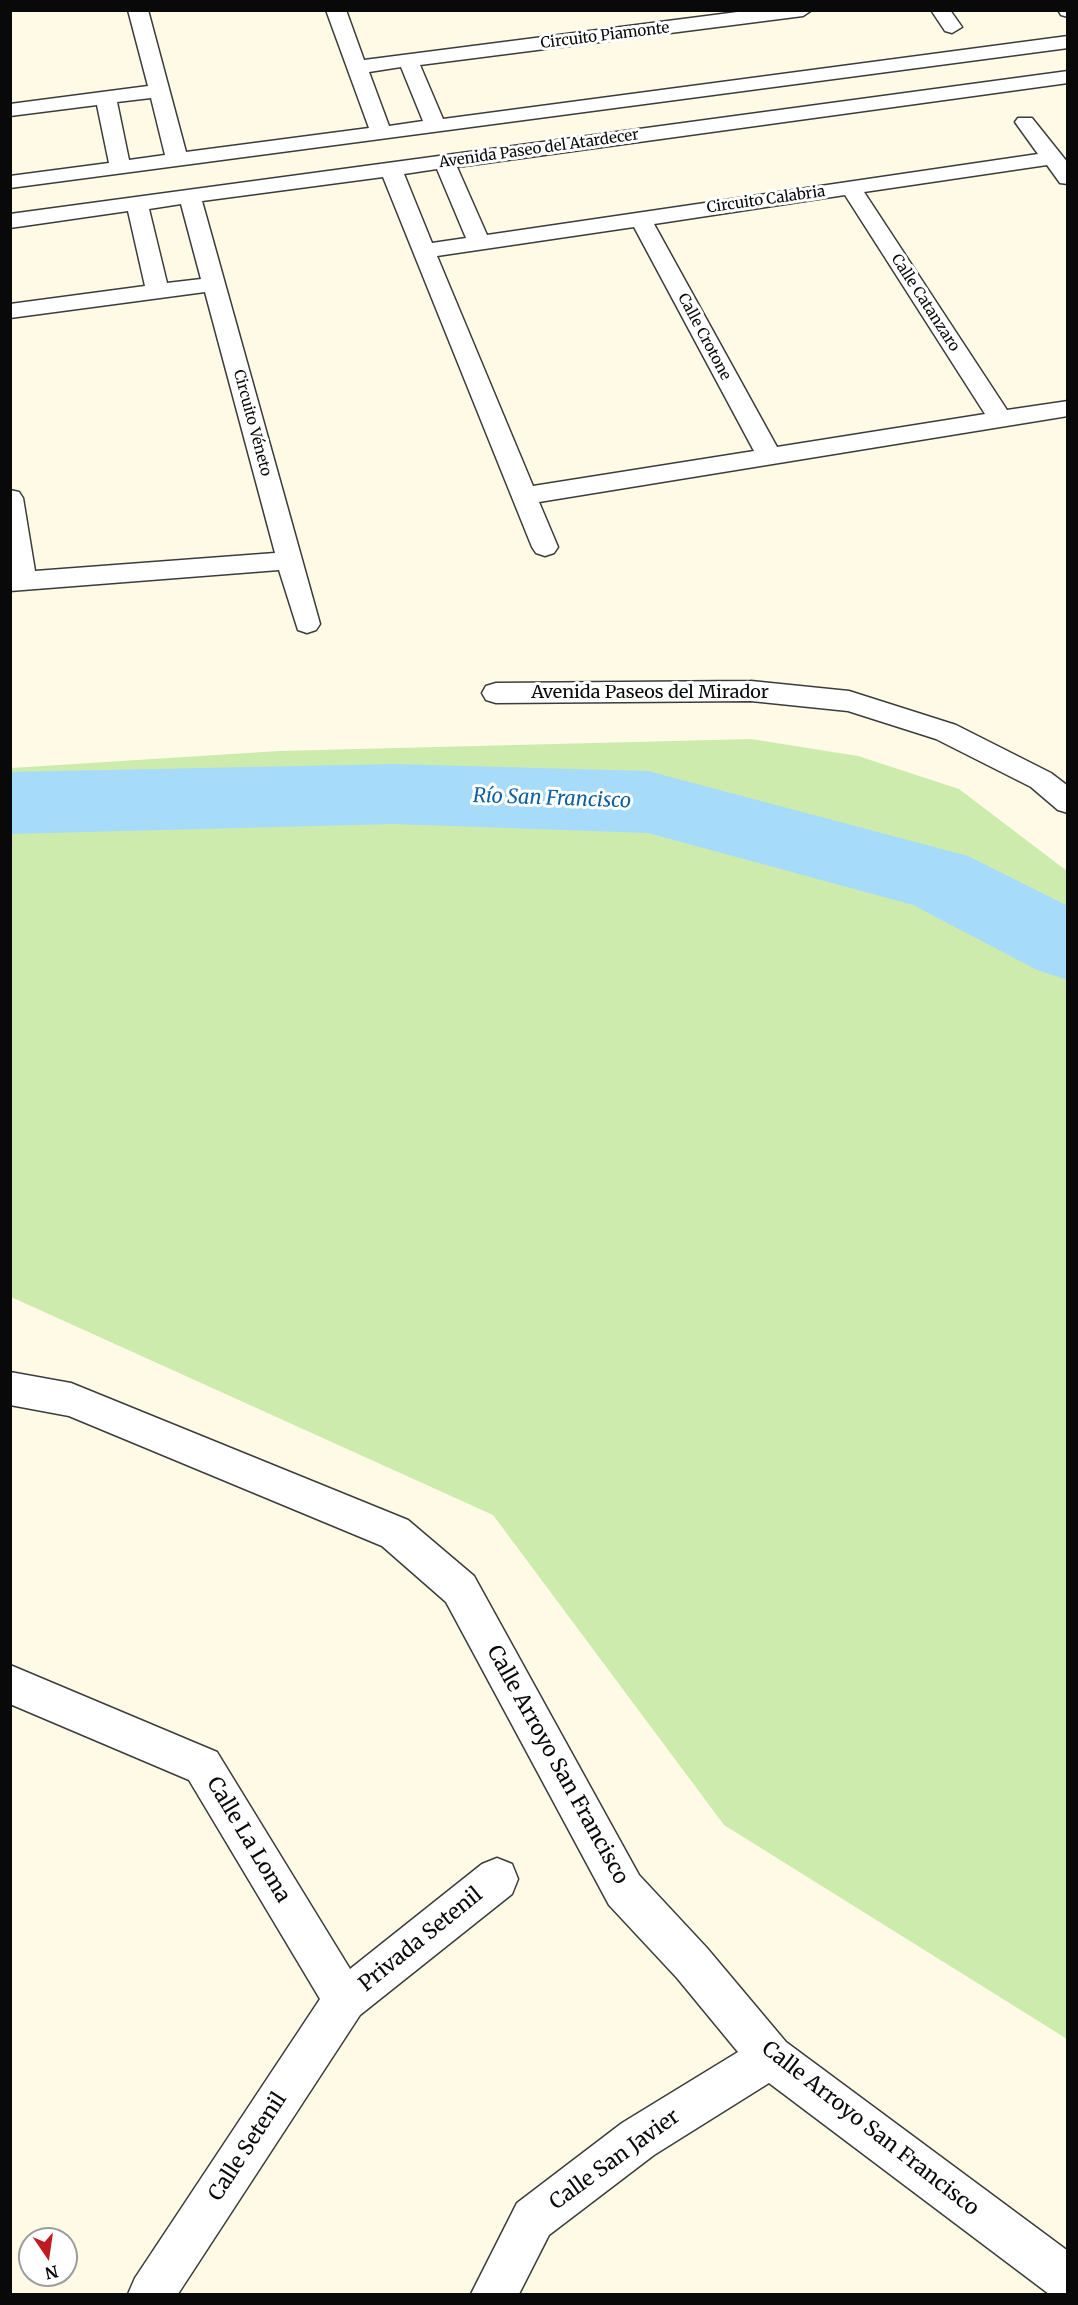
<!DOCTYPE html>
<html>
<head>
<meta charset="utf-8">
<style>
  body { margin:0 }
  #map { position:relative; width:1078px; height:2305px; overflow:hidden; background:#fffae6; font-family:Merriweather,serif }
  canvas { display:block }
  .frame { position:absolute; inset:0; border:12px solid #090909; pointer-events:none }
  .north { position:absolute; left:18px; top:2227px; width:60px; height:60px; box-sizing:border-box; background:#fff; border:2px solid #9d9d9d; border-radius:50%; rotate:167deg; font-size:16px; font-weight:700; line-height:24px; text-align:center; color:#090909 }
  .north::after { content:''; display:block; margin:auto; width:21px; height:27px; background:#c01b23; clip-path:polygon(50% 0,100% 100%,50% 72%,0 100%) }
</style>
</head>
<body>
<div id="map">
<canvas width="1078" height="2305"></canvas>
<div class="frame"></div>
<div class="north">N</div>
</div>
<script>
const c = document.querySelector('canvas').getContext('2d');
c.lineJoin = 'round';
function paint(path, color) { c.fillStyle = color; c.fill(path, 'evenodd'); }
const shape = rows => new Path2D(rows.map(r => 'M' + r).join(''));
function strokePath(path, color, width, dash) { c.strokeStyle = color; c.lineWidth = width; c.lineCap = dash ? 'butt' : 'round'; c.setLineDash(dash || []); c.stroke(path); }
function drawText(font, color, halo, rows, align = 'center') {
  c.font = font + ' Merriweather,serif'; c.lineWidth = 6; c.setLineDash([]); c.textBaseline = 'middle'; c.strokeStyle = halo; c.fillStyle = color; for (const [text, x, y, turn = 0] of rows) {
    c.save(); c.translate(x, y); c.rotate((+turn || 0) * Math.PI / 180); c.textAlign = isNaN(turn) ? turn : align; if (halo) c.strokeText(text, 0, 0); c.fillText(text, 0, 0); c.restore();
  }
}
const green = shape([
  [751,739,858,756,959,789,1067,871,1067,2039,724,1825,493,1515,11,1297,11,768,279,751]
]);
const river = shape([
  [394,764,648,771,968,856,1068,906,1068,980,1037,970,913,905,648,833,394,824,10,834,10,772,394,764]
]);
const minor = shape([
  [128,10,148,10,186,152,369,128,326,10,346,10,364,60,753,10,812,10,803,16,420,65,443,119,1068,36,1068,48,10,188,10,176,109,163,97,105,10,116,10,104,148,86,128,10],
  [401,67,423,121,389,126,369,72,401,67],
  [151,98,165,155,129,160,117,102,151,98],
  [931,10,950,10,962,27,952,33,945,31,931,10],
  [1058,10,1068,10,1068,17,1061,15,1058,10],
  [1068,71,1068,83,457,167,487,235,1038,154,1015,122,1018,118,1032,118,1068,163,1068,184,1060,183,1047,165,864,192,1007,410,1068,401,1068,416,539,502,558,547,554,553,545,556,536,553,532,547,383,177,202,201,320,624,316,630,307,633,298,630,279,570,10,591,10,490,19,492,23,498,35,571,275,553,205,292,10,318,10,304,145,286,128,211,10,228,10,214,1068,71],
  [437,169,466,238,432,243,404,174,437,169],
  [845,195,985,414,777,447,654,224,845,195],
  [181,204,201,279,167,283,149,209,181,204],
  [634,227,754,451,533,486,437,256,634,227],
  [751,681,849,691,956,725,1051,773,1068,786,1068,813,1058,810,1031,787,936,739,848,711,751,701,496,703,486,700,482,693,486,686,496,683,751,681],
  [10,1372,71,1383,408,1520,474,1576,639,1875,707,1948,786,2042,1068,2251,1068,2294,1049,2294,769,2083,654,2155,549,2235,519,2294,471,2294,517,2203,622,2123,738,2052,677,1978,609,1905,446,1602,382,1546,69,1416,10,1405,10,1372],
  [10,1665,217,1752,350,1969,482,1864,497,1858,512,1864,518,1879,512,1894,360,2015,178,2294,128,2294,135,2278,320,1999,189,1780,10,1704,10,1665]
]);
const farStreetnames = [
  ["Circuito Piamonte",605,36,-7],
  ["Avenida Paseo del Atardecer",539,149,-8],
  ["Circuito Calabria",766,200,-8],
  ["Calle Catanzaro",925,303,57],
  ["Calle Crotone",704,337,62],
  ["Circuito Véneto",252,423,75]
];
const streetNames = [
  ["Avenida Paseos del Mirador",650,693]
];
const waterNames = [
  ["Río San Francisco",552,799,2]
];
const nearStreetnames = [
  ["Calle Arroyo San Francisco",557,1765,61],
  ["Calle La Loma",248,1840,59],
  ["Privada Setenil",421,1940,-39],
  ["Calle Arroyo San Francisco",870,2129,38],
  ["Calle Setenil",248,2147,-57],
  ["Calle San Javier",615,2160,-36]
];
paint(green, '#ceebae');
paint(river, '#a7dbfa');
strokePath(minor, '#3c3c3c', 3);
paint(minor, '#fff');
drawText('15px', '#090909', '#fff', farStreetnames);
drawText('18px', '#090909', '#fff', streetNames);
drawText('italic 20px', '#0e60a0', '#fff', waterNames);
drawText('21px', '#090909', '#fff', nearStreetnames);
</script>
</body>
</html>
